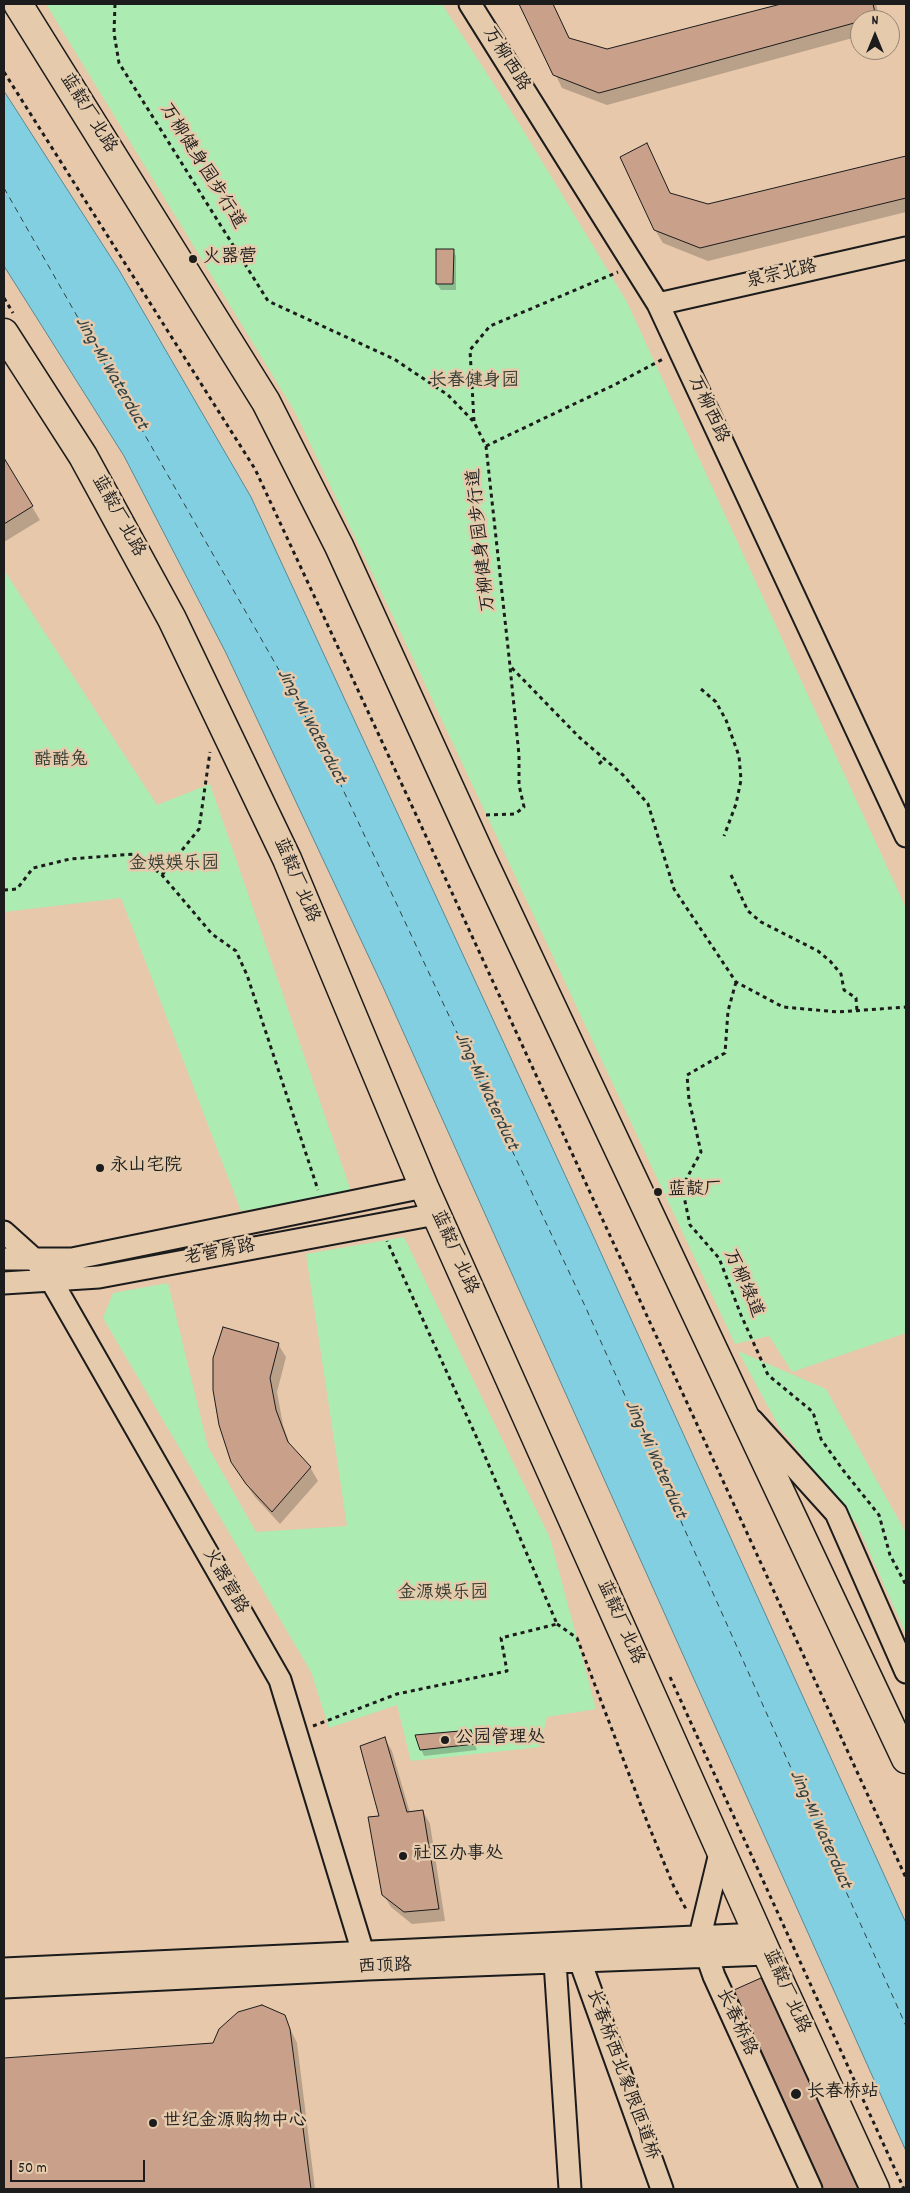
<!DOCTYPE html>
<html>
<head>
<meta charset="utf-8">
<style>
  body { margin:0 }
  #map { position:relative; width:910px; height:2193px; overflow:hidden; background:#e8c8ab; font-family:Dekko,sans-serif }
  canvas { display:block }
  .frame { position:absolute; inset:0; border:5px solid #1c1c1c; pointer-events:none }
  .north { position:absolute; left:850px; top:10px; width:50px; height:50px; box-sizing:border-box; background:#e5caac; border:1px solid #958472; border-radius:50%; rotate:0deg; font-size:14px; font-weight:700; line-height:20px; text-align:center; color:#1c1c1c }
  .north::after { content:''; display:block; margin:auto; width:18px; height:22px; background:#1c1c1c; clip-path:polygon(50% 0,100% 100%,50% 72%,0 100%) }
  .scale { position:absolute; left:10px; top:2160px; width:135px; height:22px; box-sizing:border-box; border:2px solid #1c1c1c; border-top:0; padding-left:6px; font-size:15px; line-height:18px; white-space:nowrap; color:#1c1c1c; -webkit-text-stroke:4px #e5caac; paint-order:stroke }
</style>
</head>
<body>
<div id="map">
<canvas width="910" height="2193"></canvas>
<div class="frame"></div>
<div class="north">N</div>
<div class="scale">50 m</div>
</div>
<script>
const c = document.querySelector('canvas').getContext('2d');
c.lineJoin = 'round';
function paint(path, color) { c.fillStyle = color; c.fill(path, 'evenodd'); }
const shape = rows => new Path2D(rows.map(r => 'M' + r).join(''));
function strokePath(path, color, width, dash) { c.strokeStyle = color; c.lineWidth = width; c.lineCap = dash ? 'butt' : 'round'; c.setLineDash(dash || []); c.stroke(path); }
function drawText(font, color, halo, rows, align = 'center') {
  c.font = font + ' Dekko,"LXGW WenKai TC",sans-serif'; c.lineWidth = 5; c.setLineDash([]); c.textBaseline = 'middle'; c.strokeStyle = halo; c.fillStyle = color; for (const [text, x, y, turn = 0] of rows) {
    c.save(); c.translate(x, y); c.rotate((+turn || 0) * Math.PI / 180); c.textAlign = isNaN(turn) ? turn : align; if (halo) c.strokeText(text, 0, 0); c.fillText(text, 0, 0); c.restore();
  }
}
const green = shape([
  [46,4,442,4,520,125,627,302,906,908,906,1333,792,1372,769,1336,735,1344,409,650,295,412],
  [4,570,157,805,210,784,352,1194,241,1211,121,898,4,912],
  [404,1237,550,1538,596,1709,547,1717,540,1747,411,1761,397,1705,329,1728,311,1672,103,1318,113,1293,168,1283,208,1447,256,1532,347,1526,306,1254],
  [738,1351,826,1389,906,1533,906,1634,857,1524,779,1427]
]);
const water = shape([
  [4,91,119,270,251,497,590,1229,906,1923,906,2151,383,987,226,653,124,456,4,266,4,91]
]);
const shadow = shape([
  [521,4,553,4,570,39,607,50,786,4,876,4,880,20,860,20,860,36,607,105,562,88],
  [905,157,906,212,708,261,663,243,655,230,654,158,671,195,708,206],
  [453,250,456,256,456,290,441,290,437,284],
  [4,460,40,520,4,542],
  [278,1344,286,1357,277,1392,283,1425,291,1448,310,1467,318,1481,280,1524,255,1497,240,1475],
  [470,1731,477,1750,424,1756,421,1749],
  [385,1739,392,1751,410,1813,423,1811,430,1824,445,1921,412,1924,391,1907,383,1894],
  [760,1979,768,1992,858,2189,824,2189],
  [284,2016,297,2043,315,2189,4,2189,4,2059,214,2044]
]);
const ferry = shape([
  [4,188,324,749,585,1306,906,2026]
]);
const building = shape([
  [519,4,553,4,569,38,607,49,781,4,873,4,876,17,599,93,553,75,519,4],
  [647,143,670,193,708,204,906,156,906,198,700,248,654,230,620,157,647,143],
  [436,249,454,249,453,284,436,284,436,249],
  [4,458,33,506,4,524,4,458],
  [223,1327,279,1343,270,1378,276,1410,288,1442,311,1467,272,1512,246,1484,231,1462,219,1425,213,1390,213,1358,223,1327],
  [471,1730,475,1744,420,1750,415,1735,471,1730],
  [385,1737,407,1812,423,1810,439,1909,404,1912,382,1895,368,1817,379,1816,360,1746,385,1737],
  [761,1978,858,2189,823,2189,734,1990,761,1978],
  [262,2005,285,2015,290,2029,311,2189,4,2189,4,2058,213,2043,219,2029,238,2012,262,2005]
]);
const path = shape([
  [115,4,114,33,119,63,268,301,394,359,448,395,474,422,486,446,510,666,579,737,623,775,648,804,674,889,736,982,783,1007,838,1012,906,1007],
  [4,72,255,469,418,819,906,1878],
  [4,298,13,313],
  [474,421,470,350,490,326,618,272],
  [486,446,614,385,663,359],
  [701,689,716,702,726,720,739,756,741,780,736,804,724,836],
  [599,764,604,759],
  [486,815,515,814,524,807,519,785,519,755,510,667],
  [162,875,199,829,210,752],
  [731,875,748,911,761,922,818,951,830,961,841,974,844,990,856,998,857,1011],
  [4,890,17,889,33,868,70,859,134,854,162,875,212,934,236,951,247,975,318,1190],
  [736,982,728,1011,725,1053,687,1075,689,1100,701,1152,682,1187,690,1225,719,1258,741,1315,768,1375,813,1412,821,1439,843,1470,879,1515,890,1555,906,1585],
  [557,1624,577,1638,648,1824,674,1887,686,1909],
  [670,1677,904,2189],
  [313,1726,397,1694,507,1671,501,1638,557,1624,481,1447,387,1241]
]);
const minor = shape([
  [470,4,658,304,906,836],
  [658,304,906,248],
  [4,1232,34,1259,51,1280,280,1680,368,1969],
  [4,1259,72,1259,424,1187],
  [4,1283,99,1277,436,1214],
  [752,1420,836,1513,906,1672],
  [721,1849,700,1936,714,1976,811,2189],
  [580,1961,662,2189],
  [555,1962,570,2189],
  [4,1969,759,1934],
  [4,1987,368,1969,767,1954]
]);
const highway = shape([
  [18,4,266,402,339,546,482,859,906,1759],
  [4,333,83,456,172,619,287,859,424,1187,767,1954,875,2189]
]);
const markers = [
  [193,259,5,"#1c1c1c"],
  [100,1168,5,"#1c1c1c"],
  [658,1192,5,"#1c1c1c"],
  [445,1740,5,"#1c1c1c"],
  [403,1856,5,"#1c1c1c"],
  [796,2094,6,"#1c1c1c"],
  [153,2123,5,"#1c1c1c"]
];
const streetNames = [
  ["万柳西路",505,60,58],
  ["蓝靛厂北路",87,114,58],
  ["万柳健身园步行道",201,167,58],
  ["泉宗北路",782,276,-13],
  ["万柳西路",707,410,65],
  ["蓝靛厂北路",117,517,61],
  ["万柳健身园步行道",483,540,-96],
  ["蓝靛厂北路",295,881,67],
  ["蓝靛厂北路",453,1253,66],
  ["老营房路",220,1254,-11],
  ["万柳绿道",742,1284,66],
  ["火器营路",224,1582,60],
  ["蓝靛厂北路",619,1623,66],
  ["西顶路",385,1968,-2],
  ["蓝靛厂北路",785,1992,66],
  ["长春桥路",735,2023,65],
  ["长春桥西北象限匝道桥",621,2075,70]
];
const poiNames = [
  ["火器营",203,259],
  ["永山宅院",110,1168],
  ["蓝靛厂",668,1192],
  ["公园管理处",455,1740],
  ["社区办事处",413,1856],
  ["长春桥站",807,2094],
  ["世纪金源购物中心",163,2123]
];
const parkNames = [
  ["长春健身园",474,383],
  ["酷酷兔",61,762],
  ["金娱娱乐园",174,866],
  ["金源娱乐园",443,1595]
];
const waterNames = [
  ["Jing-Mi Waterduct",110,374,60],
  ["Jing-Mi Waterduct",310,727,62],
  ["Jing-Mi Waterduct",485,1092,65],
  ["Jing-Mi Waterduct",654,1460,66],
  ["Jing-Mi Waterduct",819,1830,66]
];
paint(green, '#acebb2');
paint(water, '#82cfe1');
strokePath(water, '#598792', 1);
paint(shadow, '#0003');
strokePath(ferry, '#304043', 1, [6, 5]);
paint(building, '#c9a18a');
strokePath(building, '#1c1c1c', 1);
strokePath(minor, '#1c1c1c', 25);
strokePath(highway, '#1c1c1c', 31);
strokePath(path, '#1c1c1c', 3, [4, 4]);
strokePath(minor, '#e5caac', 21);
strokePath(highway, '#e5caac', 28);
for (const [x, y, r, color] of markers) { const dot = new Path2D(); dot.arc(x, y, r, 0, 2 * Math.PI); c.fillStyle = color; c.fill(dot); strokePath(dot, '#e5caac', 2); }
drawText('18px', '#1c1c1c', '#e5caac', streetNames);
drawText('18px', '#1c1c1c', '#e5caac', poiNames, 'left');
drawText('18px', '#323b32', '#e5caac', parkNames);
drawText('italic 19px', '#304043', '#e5caac', waterNames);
</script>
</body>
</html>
